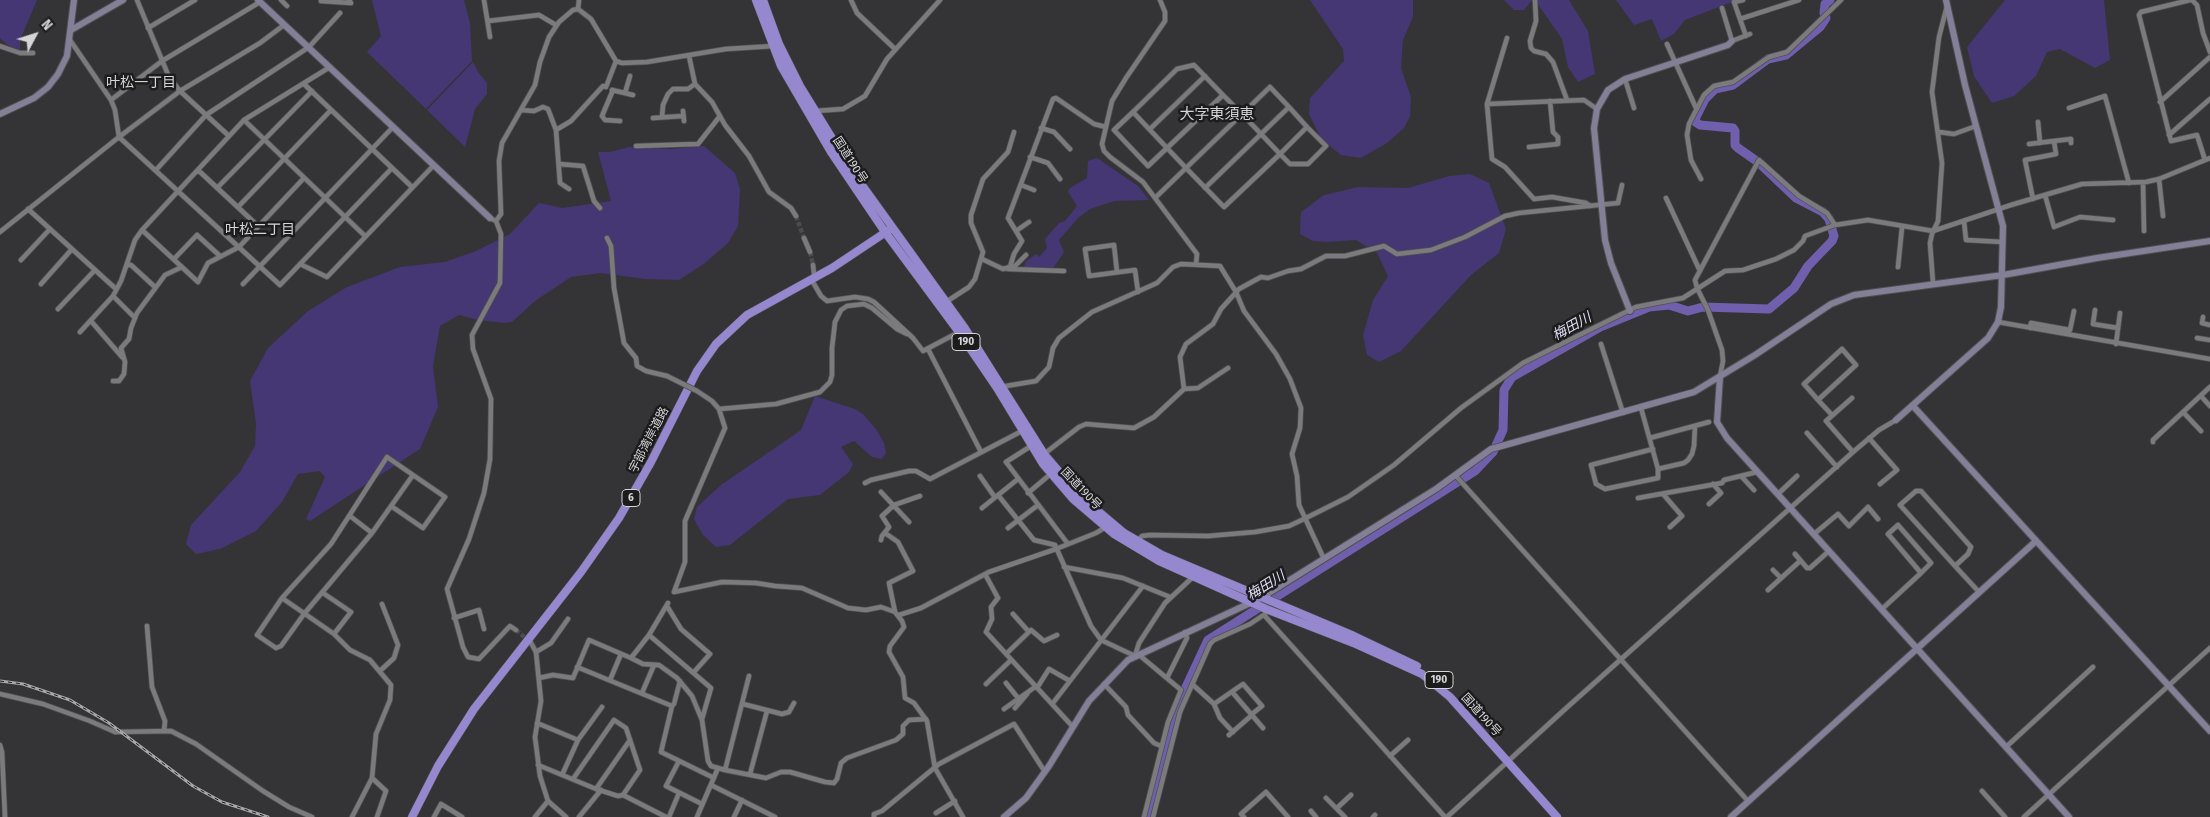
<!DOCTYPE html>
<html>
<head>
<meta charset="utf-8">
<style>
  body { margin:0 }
  #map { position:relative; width:2210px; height:817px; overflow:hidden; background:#343436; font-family:"Fira Sans Condensed",sans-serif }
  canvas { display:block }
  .north { position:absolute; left:10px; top:10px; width:50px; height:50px; -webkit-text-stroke:4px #1c1c1d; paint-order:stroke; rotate:50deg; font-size:14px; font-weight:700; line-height:20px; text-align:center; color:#d5d4d6 }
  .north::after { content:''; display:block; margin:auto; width:18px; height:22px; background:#d5d4d6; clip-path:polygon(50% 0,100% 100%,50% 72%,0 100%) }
</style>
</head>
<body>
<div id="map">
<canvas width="2210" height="817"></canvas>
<div class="north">N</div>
</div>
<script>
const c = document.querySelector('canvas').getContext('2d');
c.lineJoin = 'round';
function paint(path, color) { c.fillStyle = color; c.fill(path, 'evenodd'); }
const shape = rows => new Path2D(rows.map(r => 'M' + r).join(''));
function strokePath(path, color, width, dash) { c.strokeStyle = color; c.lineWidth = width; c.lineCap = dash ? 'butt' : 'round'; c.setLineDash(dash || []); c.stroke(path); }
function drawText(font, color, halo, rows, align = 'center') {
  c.font = font + ' "Fira Sans Condensed","Noto Sans JP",sans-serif'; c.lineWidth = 5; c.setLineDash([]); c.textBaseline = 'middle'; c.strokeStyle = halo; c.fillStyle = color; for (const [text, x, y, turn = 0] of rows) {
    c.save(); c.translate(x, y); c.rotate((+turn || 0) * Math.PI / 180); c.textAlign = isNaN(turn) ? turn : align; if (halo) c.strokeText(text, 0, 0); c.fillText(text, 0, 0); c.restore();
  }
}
const green = shape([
  [0,0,37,0,20,40,20,51,6,44,0,38],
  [372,0,464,0,470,23,472,61,426,109,367,52,381,36],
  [1310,0,1413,0,1413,17,1403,40,1401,68,1411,97,1410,117,1404,128,1387,143,1361,158,1341,155,1322,140,1309,114,1310,98,1344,61,1343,49],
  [1504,0,1532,0,1524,10,1514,10],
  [1535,0,1569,0,1588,31,1595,74,1578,82,1568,67,1562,39],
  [1616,0,1737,0,1685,20,1674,34,1661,41,1652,19,1634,25],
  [2005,0,2104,0,2110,60,2095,68,2060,49,2047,52,2036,76,2014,96,1992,103,1974,76,1967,47],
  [473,62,478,72,487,83,487,94,475,109,465,147,427,110],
  [704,146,735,173,740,189,738,226,728,243,705,263,679,280,646,279,600,273,571,277,535,301,512,322,504,323,478,320,459,315,440,326,433,366,438,407,420,449,310,521,306,519,325,477,320,471,298,474,282,502,256,531,220,549,196,554,186,544,191,525,240,472,255,446,256,424,250,381,268,348,308,311,347,287,400,267,445,262,476,251,510,234,539,203,562,208,611,201,598,152,610,152,629,147,672,149],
  [1097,158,1138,186,1149,200,1114,201,1090,209,1078,218,1059,240,1064,252,1054,267,1042,270,1024,267,1026,261,1036,254,1039,257,1047,248,1045,239,1059,223,1065,221,1077,206,1068,192,1070,188,1087,178,1088,161],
  [1470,174,1489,183,1506,229,1499,253,1471,275,1401,351,1379,362,1367,355,1363,335,1373,300,1388,276,1377,253,1356,240,1327,242,1313,241,1300,234,1301,212,1324,195,1358,187,1408,188,1449,176],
  [815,396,855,409,864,415,876,429,884,443,886,453,882,459,872,457,854,441,841,447,853,464,849,472,820,495,788,499,730,545,716,547,703,535,694,519,697,507,721,485,801,430]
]);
const river = shape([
  [1148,817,1172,724,1180,700,1208,640,1475,471,1493,452,1503,430,1504,390,1512,377,1600,327,1649,307,1669,305,1688,311,1703,307,1769,309,1794,288,1808,266,1832,241,1834,236,1829,219,1823,212,1796,198,1758,162,1738,148,1735,145,1735,131,1733,128,1700,125,1694,121,1705,99,1715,89,1733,85,1768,59,1786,55,1820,27,1826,18,1824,13,1825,4,1830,0]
]);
const streetTunnel = shape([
  [796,216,804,238],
  [810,252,813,265],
  [516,630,528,640]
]);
const street = shape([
  [137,0,169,77,180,91,229,136],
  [281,0,287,6],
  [484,0,490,37],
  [851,0,857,13,895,49],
  [1160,0,1165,12,1165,21,1126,78,1112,101,1102,144,1104,151,1110,157,1143,182,1197,254,1196,264],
  [1535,0,1536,21,1530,41,1531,48,1534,51,1546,54,1553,62,1567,100],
  [2190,0,2141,12,2139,15,2171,141,2197,135,2205,160],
  [2192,0,2197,5,2203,33,2210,52],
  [321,1,351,3,349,0],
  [1722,8,1732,41,1750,34],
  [578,9,591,19,616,61,622,63,647,62,726,49,774,46],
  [578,9,579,0],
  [1740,19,1734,2,1743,0],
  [488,21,539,15,556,25],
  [148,28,195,0],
  [1746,36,1740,19,1799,0],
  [1507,38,1487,104,1492,159,1505,167,1534,199,1552,197,1586,203,1590,206],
  [70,40,111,100,115,110,119,137,280,285,392,168],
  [1667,44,1696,108],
  [0,46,20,53,33,53],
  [689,56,695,84,712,102,725,125,749,156,769,192,791,208,796,216],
  [1625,79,1634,108],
  [304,84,412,187],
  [612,90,633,95],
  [613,90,602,116,605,120,620,121],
  [625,93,630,76],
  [111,100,162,61,260,2],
  [2160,102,2210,57],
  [1487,104,1584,100,1597,109],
  [2069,108,2105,96,2129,183],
  [521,110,534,111,543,107,548,109,556,130,560,183,569,189],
  [683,111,684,121],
  [815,111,843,109,865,96,887,59,940,0],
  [1133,112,1114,130,1148,166,1223,95],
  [662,117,663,105,668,94,673,89,688,89,695,84],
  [653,118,683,116],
  [244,120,365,236],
  [2038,122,2040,143],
  [1041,128,1054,132,1070,149],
  [1150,129,1205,76],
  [556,130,571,121,603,86,606,87,616,61],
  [1939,132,1954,134,1976,126],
  [2169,135,2210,99],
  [2054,141,2071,139,2071,143],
  [2029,144,2054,141,2056,154,2025,160,2033,199],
  [636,146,698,144,720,116],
  [1529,147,1558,144,1558,137,1553,132,1550,101],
  [1030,157,1048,163,1060,179],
  [559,164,583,166,594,201,600,208],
  [156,170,206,115,309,47,340,13],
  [198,170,258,226],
  [1701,179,1691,160,1687,135,1689,124,1704,95,1714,86,1733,82,1769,57,1787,52,1841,0],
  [2159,179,2163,216],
  [2143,182,2144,231],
  [1021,185,1034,190],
  [217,188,312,91],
  [1205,188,1289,107],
  [2045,195,2054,227,2080,217,2113,220],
  [1155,198,1186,168,1270,87,1289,107,1307,127,1326,146,1308,164,1290,164,1280,154,1242,114,1223,95,1194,65,1177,69,1133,112,1167,148,1186,168,1224,207,1280,154,1307,127],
  [1666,198,1700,271],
  [238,207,331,110],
  [28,209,116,289],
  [490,218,496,221,501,234,500,283,472,335,473,349,491,399,490,459,484,493,469,539,447,589,463,647,468,657,479,659,510,626,516,630],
  [496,221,501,214,499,161,502,143,535,85,540,62,549,37,559,22,573,10,578,9],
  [1964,221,1966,240,2003,242],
  [142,230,198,282,208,263,239,247,304,178],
  [1016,231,1029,222],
  [0,232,119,137,180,91,260,43,284,25],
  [607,238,611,246,614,288,624,343,636,358,637,366,646,371,667,376],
  [804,238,810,252],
  [174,259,197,235,220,256],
  [982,259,1003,269,1010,267,1014,254,1022,241,1008,218,1053,99,1056,98,1094,124,1106,127],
  [21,260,50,229],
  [300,264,327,277,434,165],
  [127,265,131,265,155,287],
  [813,265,814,274],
  [1898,267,1902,227],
  [1008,269,1064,271],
  [1012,269,1026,255],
  [1117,272,1114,245,1085,249,1089,276,1135,270,1138,292],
  [1933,283,1930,243,1932,234,1938,221,1942,163,1932,92,1939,37,1947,6],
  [41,284,72,249],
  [243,284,393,127],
  [814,284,821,296,827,301,855,297,868,299,874,302,913,338,923,351,959,332],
  [113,296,135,318],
  [946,302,969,287,975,279,983,252,971,223,971,215,983,179,1008,152,1014,132],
  [58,309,95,270],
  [2095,310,2093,324,2118,328],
  [2203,317,2202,323,2210,325],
  [91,321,122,357],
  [1998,322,2210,359],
  [2030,328,2031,323,2070,330,2074,311],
  [80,332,113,296,121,281,135,240,142,230,244,120,330,67],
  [2197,338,2210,340],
  [1601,344,1623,413],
  [2116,344,2120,313],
  [928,349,981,452],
  [1720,376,1723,361,1722,350,1708,310,1697,288,1695,280,1759,160,1799,196,1827,213,1835,225],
  [113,381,119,381,124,374,125,362,121,348,129,339,131,328,137,313,165,275,182,267],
  [1000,387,1036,381,1049,367,1053,348,1059,338,1092,312,1157,283,1173,267,1181,264,1220,266,1236,292,1244,311,1276,354,1290,379,1301,408,1300,428,1292,454,1297,476,1299,505,1324,559],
  [1184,389,1198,388,1228,368],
  [2201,396,2210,406],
  [1852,398,1826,421,1853,452],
  [1818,400,1856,365,1842,349,1804,384,1818,400,1832,415],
  [1641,408,1658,469,1658,478,1605,489,1596,484,1591,465,1653,449],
  [719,409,776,404,820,392,830,382,832,375,832,348,835,322,841,310,847,306,864,304,872,308,897,329,907,334],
  [2183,412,2201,431],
  [1807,433,1837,467],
  [1650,438,1709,422],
  [1869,438,1897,470,1880,484],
  [2153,442,2153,440,2210,387],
  [1031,446,1006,462,1068,544],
  [1044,454,1079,427,1086,424,1134,428,1154,417,1184,389,1180,357,1186,344,1213,324,1221,309,1239,289,1261,277,1268,278,1288,271,1301,269,1326,256,1345,256,1384,246,1397,254,1431,250,1465,237,1505,216,1519,213,1618,203,1622,185],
  [387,457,413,475,372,533,304,614,281,646,276,648,257,635,282,598,331,544,387,457],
  [1658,469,1684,463,1688,460,1692,454,1694,446,1695,426],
  [1455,475,1748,801],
  [980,476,994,496],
  [1741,476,1754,490],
  [865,483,871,480,909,471,916,471,930,479,1022,431],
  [881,492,909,522],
  [1028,493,1047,477],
  [1663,494,1682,516,1670,527],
  [1778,494,1797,476],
  [998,495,1034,540,1055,545,1091,626,1101,640,1135,656,1139,643,1165,603,1194,576],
  [1638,498,1722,483,1724,480,1757,472],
  [1709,504,1721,493,1713,484],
  [391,506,423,528,445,497,413,475],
  [982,508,1018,479],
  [350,516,372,533],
  [1008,528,1038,505],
  [885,533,898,542,913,571,889,583,895,612],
  [1814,534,1838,514,1849,526,1868,507,1878,519],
  [881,540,882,536,889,527,882,516,894,505,920,496],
  [1137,541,1142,536,1150,535,1208,536,1255,532,1289,526,1304,519,1348,497,1394,465,1461,408,1523,363,1636,307,1683,298,1725,271,1743,270,1776,259,1794,250,1803,241,1805,236,1835,225,1868,220,1933,231,2011,205,2082,184,2146,182,2159,179,2210,158],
  [1795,554,1807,568,1810,568,1829,551],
  [1955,566,1968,554,1971,547,1921,491,1916,491,1900,505,1955,566,1979,592],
  [1064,567,1123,578,1170,597],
  [1773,570,1781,578],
  [985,574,998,598,991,607,992,619,986,632,1073,727],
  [1768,590,1800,561],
  [674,592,722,582,756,583,775,586,802,588,848,608,866,610,881,607,895,612,902,621,904,627,890,646,889,652,903,677,905,698,914,703,927,721,935,768,963,817],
  [674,592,685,562,685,521,725,428,719,409,712,401,697,391],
  [323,593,351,612,334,634],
  [282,598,334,634,350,650,370,660,391,685,390,700,376,734,372,778,352,817],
  [667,606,681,629,710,654,694,672],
  [1882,609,1921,573,1931,563,1898,525,1888,534,1921,573],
  [1013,614,1029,632],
  [899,615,921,608,989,572,1056,549,1096,533,1106,527],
  [1264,615,1445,817],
  [454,618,479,610,484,629],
  [147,626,152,687,165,721,164,731],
  [649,635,711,688,702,719],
  [530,641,536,652,541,701,535,737,540,776,548,801,566,817],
  [536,652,551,643,568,619],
  [1006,654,1031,630,1044,641,1057,635],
  [1138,654,1181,690,1168,722,1144,817],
  [631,658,643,664,659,665,677,678,692,696,702,720,708,761,711,766,718,768],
  [577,667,672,706,661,752,714,778],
  [381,670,394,658,398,645,382,604],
  [539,678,553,675,573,678,589,640,631,658,649,635,668,603],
  [1167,678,1187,638,1185,632],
  [610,680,621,654],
  [1006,683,1018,698],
  [986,684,1011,660],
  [1104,684,1126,707,1128,715,1154,743,1161,746],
  [1192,684,1214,704,1220,718,1233,732],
  [1037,688,1049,669,1070,681],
  [642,693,654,665],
  [1233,693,1263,728],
  [0,694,43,704,90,721,115,732,171,731,196,744,263,791,289,807,312,817],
  [1053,703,1143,586],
  [743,704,782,714,789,712,794,703],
  [1214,704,1243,684,1262,706,1252,714],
  [672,706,674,704,680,681],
  [1015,708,1027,694],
  [1004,709,1035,687],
  [537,723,578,740],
  [1229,735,1252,715],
  [0,745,2,752,5,817],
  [2006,747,2093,667],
  [1390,756,1408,740],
  [679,761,666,786,702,804],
  [538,765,596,789,618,796,623,795,666,817],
  [725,770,766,778,781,772,790,772,825,782,834,783,837,779,841,763,847,758,896,740,903,734,903,726,909,720,926,719],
  [750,774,767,711],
  [562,775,578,740,602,707],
  [372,778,386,791,377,817],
  [573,779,614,720,626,728,640,770,623,795],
  [711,785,775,817],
  [596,789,630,740],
  [1982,791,2005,817],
  [1326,798,1345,817],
  [1337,808,1351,795],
  [1311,811,1316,817],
  [936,813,955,801],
  [434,817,441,804,462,817],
  [535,817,548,801],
  [579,817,601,790],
  [669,817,679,793],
  [697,817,718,768,725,770,749,676],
  [734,817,742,800],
  [874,817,874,814,882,811,939,764,1014,724,1045,772],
  [1153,817,1180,712,1210,644,1214,640,1250,624,1265,614],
  [1244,817,1241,814,1266,792,1288,817],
  [1373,817,1375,815],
  [1447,817,1563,711,1853,452,1879,430,1896,420],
  [2024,817,2210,648]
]);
const secondary = shape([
  [258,0,490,218],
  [71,30,123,0],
  [0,114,34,98,48,87,58,74,67,56,74,0],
  [1630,311,1611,263,1605,240,1594,128,1597,109,1608,90,1625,79,1728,45,1732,41],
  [1720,377,1717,422,1727,438,2069,817],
  [1913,406,2210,731],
  [1896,420,1988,338,1998,322,2001,307,2003,226,1965,85,1946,0],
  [1004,817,1026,798,1049,766,1089,701,1128,660,1261,598,1436,489,1491,449,1694,392,1755,355,1831,304,1854,295,2003,275,2097,258,2210,241],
  [1731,817,2036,541]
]);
const highway = shape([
  [756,0,781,66,831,152,885,232,959,332,997,388,1043,464,1073,499,1114,534,1159,561,1266,609,1356,644,1422,674,1450,697,1557,817],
  [763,0,779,44,800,86,854,174,964,327,1044,454,1079,495,1124,533,1162,555,1354,636,1417,666],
  [412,817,438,766,474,709,581,572,619,518,651,462,697,371,716,344,747,315,832,268,889,230]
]);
const rail = shape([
  [0,681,23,684,70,700,109,723,193,786,222,802,268,817]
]);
const streetBridge = shape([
  [667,376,697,391]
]);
const shields = [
  [966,342,28],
  [631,498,18],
  [1439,680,28]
];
const shieldNames = [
  ["190",966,342],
  ["6",631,498],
  ["190",1439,680]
];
const streetNames = [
  ["国道190号",850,160,57],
  ["宇部湾岸道路",649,440,-63],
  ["国道190号",1081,489,46],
  ["国道190号",1481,715,48]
];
const neighbourhoodNames = [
  ["叶松一丁目",141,83],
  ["叶松二丁目",260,230]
];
const waterNames = [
  ["梅田川",1572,327,-29],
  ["梅田川",1266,586,-32]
];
const quarterNames = [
  ["大字東須恵",1217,115]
];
paint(green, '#453674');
strokePath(river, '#705fac', 9);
strokePath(streetTunnel, '#4c4c4e', 4.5, [4.5, 2]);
strokePath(street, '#505052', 6);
strokePath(secondary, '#505052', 8);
strokePath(highway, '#505052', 9);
strokePath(street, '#7b7b7e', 4.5);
strokePath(secondary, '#837f96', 6);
strokePath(highway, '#9588cf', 8);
strokePath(rail, '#a7a6a8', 3);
strokePath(rail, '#1c1c1d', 1, [4]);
strokePath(streetBridge, '#505052', 6, []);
strokePath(streetBridge, '#7b7b7e', 4.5);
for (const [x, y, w] of shields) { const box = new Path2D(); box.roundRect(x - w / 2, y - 8.5, w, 17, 4); c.fillStyle = '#1c1c1d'; c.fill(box); strokePath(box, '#d5d4d6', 1); }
drawText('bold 11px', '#d5d4d6', null, shieldNames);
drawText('12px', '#d5d4d6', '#1c1c1d', streetNames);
drawText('14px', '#d5d4d6', '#1c1c1d', neighbourhoodNames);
drawText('italic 14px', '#dedbf0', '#1c1c1d', waterNames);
drawText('15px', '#d5d4d6', '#1c1c1d', quarterNames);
</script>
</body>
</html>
